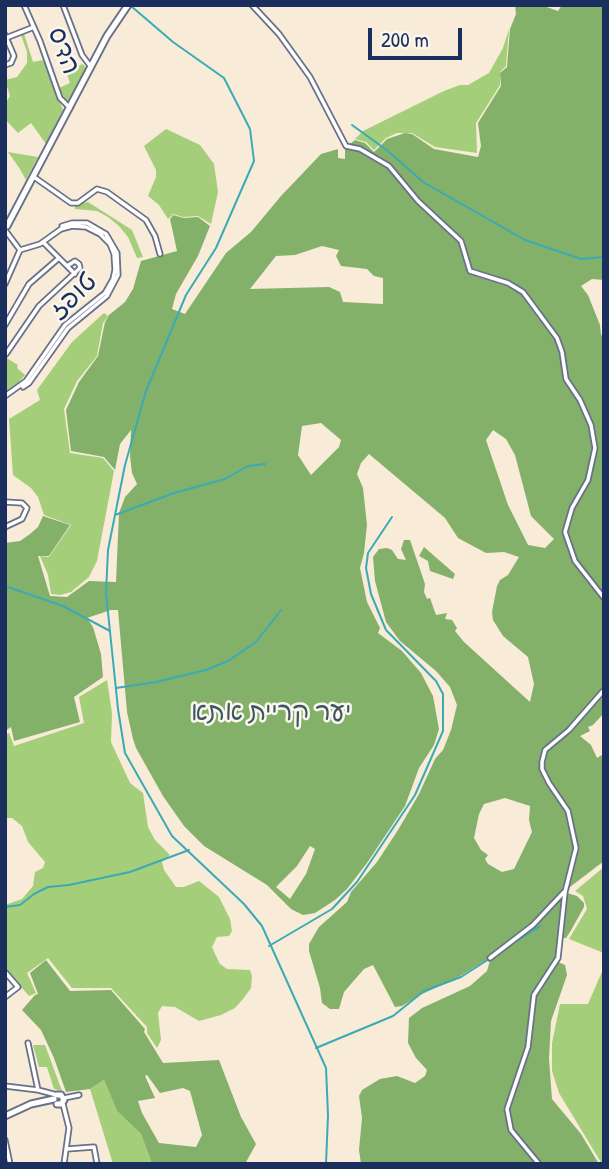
<!DOCTYPE html>
<html>
<head>
<meta charset="utf-8">
<style>
  body { margin:0 }
  #map { position:relative; width:609px; height:1169px; overflow:hidden; background:#f8ebd8; font-family:"Patrick Hand",sans-serif }
  canvas { display:block }
  .frame { position:absolute; inset:0; border:7px solid #1b2f5e; pointer-events:none }
  .scale { position:absolute; left:368px; top:28px; width:94px; height:32px; box-sizing:border-box; border:4px solid #1b2f5e; border-top:0; padding-left:9px; font-size:21px; line-height:24px; white-space:nowrap; color:#1b2f5e; -webkit-text-stroke:5px #fbf7ec; paint-order:stroke }
</style>
</head>
<body>
<div id="map">
<canvas width="609" height="1169"></canvas>
<div class="frame"></div>
<div class="scale">200 m</div>
</div>
<script>
const c = document.querySelector('canvas').getContext('2d');
c.lineJoin = 'round';
function paint(path, color) { c.fillStyle = color; c.fill(path, 'evenodd'); }
const shape = rows => new Path2D(rows.map(r => 'M' + r).join(''));
function strokePath(path, color, width, dash) { c.strokeStyle = color; c.lineWidth = width; c.lineCap = dash ? 'butt' : 'round'; c.setLineDash(dash || []); c.stroke(path); }
function drawText(font, color, halo, rows, align = 'center') {
  c.font = font + ' "Patrick Hand","Playpen Sans Hebrew",sans-serif'; c.lineWidth = 5; c.setLineDash([]); c.textBaseline = 'middle'; c.strokeStyle = halo; c.fillStyle = color; for (const [text, x, y, turn = 0] of rows) {
    c.save(); c.translate(x, y); c.rotate((+turn || 0) * Math.PI / 180); c.textAlign = isNaN(turn) ? turn : align; if (halo) c.strokeText(text, 0, 0); c.fillText(text, 0, 0); c.restore();
  }
}
const green = shape([
  [509,29,506,66,500,72,500,85,476,123,477,153,435,147,412,133,397,133,386,138,374,150,366,142,355,139,363,131,444,91,460,85,468,85,489,73,503,48],
  [24,34,33,62,43,60,63,110,46,144,31,123,18,133,5,119,5,104,10,96,5,80,17,77,27,63,27,52,21,35],
  [83,64,86,69,70,99,66,101,59,88,70,83,66,71],
  [166,129,200,145,214,164,218,192,211,224,198,216,183,217,173,214,168,219,159,205,148,196,156,177,156,170,144,146],
  [8,152,38,157,26,180,20,169],
  [88,202,132,230,143,257,137,258,128,237,119,226,108,217,97,211,75,209,75,205],
  [104,313,108,316,103,323,97,356,77,381,64,409,70,453,103,458,114,471,97,561,89,577,71,592,60,595,51,594,48,575,40,556,49,557,71,525,44,515,38,497,31,488,13,475,9,419,40,400,37,390,72,342],
  [5,357,18,365,17,368,25,375,14,388,5,393],
  [107,680,112,713,111,742,130,783,143,793,148,827,155,840,170,855,162,862,164,870,176,887,184,887,199,881,219,897,230,919,232,931,229,936,217,937,212,947,216,956,220,964,227,969,250,970,252,976,251,988,243,999,235,1008,221,1015,199,1021,175,1007,162,1006,158,1013,161,1040,157,1048,147,1033,147,1027,111,988,72,988,48,958,27,973,36,993,29,996,5,968,5,905,22,899,33,886,35,872,43,868,45,862,28,842,22,826,12,818,5,818,5,735,9,733,14,746,84,723,79,697],
  [604,867,604,953,569,939,587,909,583,896,575,891],
  [604,967,604,1164,602,1164,559,1093,552,1071,552,1043,560,1004,588,1004],
  [33,1045,45,1045,62,1091,54,1089,47,1067,39,1067],
  [104,1080,117,1111,141,1134,152,1164,113,1164,90,1089]
]);
const forest = shape([
  [515,5,541,5,558,11,562,5,604,5,604,280,592,279,581,286,588,295,600,325,601,335,604,337,604,713,593,725,588,727,590,731,580,736,591,745,597,758,602,755,604,746,604,861,570,887,567,893,577,896,584,903,584,907,570,932,566,938,563,938,558,962,565,965,567,975,551,1021,549,1059,552,1099,581,1134,599,1164,361,1164,359,1150,362,1118,359,1096,362,1090,380,1079,397,1076,415,1083,425,1076,427,1070,416,1058,408,1043,409,1018,422,1008,470,986,487,971,491,957,457,978,420,995,402,1006,395,1007,373,965,364,969,344,992,339,1009,330,1009,322,1003,320,988,309,951,309,944,319,927,347,902,351,892,377,862,398,830,419,794,435,759,443,750,451,730,457,705,450,687,436,671,400,641,386,622,375,581,373,557,379,549,387,548,392,550,398,559,406,560,401,549,404,540,410,540,425,584,424,592,427,599,430,598,436,615,447,613,445,619,452,620,457,628,455,631,464,642,530,702,534,684,528,657,503,636,493,620,492,612,497,586,500,580,508,575,519,557,504,552,486,553,458,538,445,518,369,454,361,463,357,474,363,488,367,525,364,553,360,568,367,602,380,628,378,633,402,651,421,673,433,696,439,729,434,745,419,768,405,806,367,863,347,889,335,900,315,913,303,915,291,909,267,885,204,846,184,826,163,796,136,748,133,739,127,712,118,610,111,610,87,618,93,627,101,654,103,677,74,697,80,722,14,741,11,727,5,731,5,543,20,541,30,534,38,527,43,516,70,525,49,556,38,556,50,596,67,597,89,581,116,582,119,513,125,497,137,484,132,473,130,456,131,430,120,444,115,470,104,457,71,451,66,410,79,382,98,356,105,322,109,315,125,302,133,289,141,261,177,251,170,219,173,215,184,218,198,217,210,226,198,256,176,294,172,309,185,314,226,253,251,232,281,196,321,154,338,149,338,158,345,159,345,148,355,140,365,143,374,152,387,139,405,133,412,134,434,149,478,157,481,146,478,123,501,86,500,73,507,67,510,29,516,14],
  [322,246,339,250,336,256,341,266,367,269,374,276,383,278,383,304,343,302,340,292,329,287,250,289,276,256,295,255],
  [321,423,341,440,339,447,311,475,298,455,302,426],
  [493,430,506,439,515,455,531,516,554,539,545,548,528,545,508,505,486,440],
  [505,798,530,806,529,820,532,832,514,869,502,872,488,864,485,859,488,855,481,850,474,838,479,814,484,804],
  [310,846,315,849,306,874,290,899,276,887,297,866],
  [424,547,455,574,453,579,430,571,428,561,419,556],
  [46,960,70,991,111,990,145,1029,144,1032,163,1063,219,1060,241,1117,256,1144,245,1164,152,1164,141,1134,117,1111,104,1080,90,1089,66,1092,54,1058,41,1030,22,1010,35,995,38,994,30,973],
  [147,1075,160,1093,183,1088,190,1091,202,1135,196,1147,159,1143,142,1113,138,1101,155,1098,145,1076]
]);
const stream = shape([
  [131,6,173,42,224,78,250,129,254,161,216,248,186,295,146,391,125,465,108,550,106,593,118,709,125,753,172,836,244,904,262,926,326,1068,328,1115,326,1164],
  [352,125,388,151,423,182,525,240,581,259,604,257],
  [115,515,174,493,225,479,248,466,265,464],
  [5,586,63,606,110,631],
  [116,688,156,682,206,670,228,661,256,642,281,610],
  [5,907,20,905,34,894,48,887,69,885,130,872,189,850],
  [269,946,332,909,357,882,415,795,443,731,443,694,436,681,386,630,371,594,366,568,368,553,392,517],
  [497,954,540,926],
  [316,1048,393,1016,424,991,461,977,489,959]
]);
const minor = shape([
  [24,5,40,41,60,98,70,108],
  [63,5,82,55,91,67],
  [252,5,279,34,310,77,346,146,360,149,389,166,418,201,461,241,470,271,508,283,523,292,557,338,562,352,566,379,580,400,591,425,595,448,588,480,572,508,565,532,575,561,604,598],
  [5,35,14,56,11,63,5,65],
  [6,38,34,27],
  [34,177,71,203,78,203,97,189,107,192,146,220,155,236,160,254],
  [5,230,20,250],
  [43,242,75,274],
  [5,284,20,250],
  [5,325,29,284,59,258],
  [6,354,39,306,80,268,79,264,75,261,67,266],
  [23,387,29,383,68,328,107,296,118,275,117,253,106,234,87,223,72,223,62,226],
  [5,396,26,381,65,325,105,293,113,279,115,270,114,254,110,244,100,234,86,227,72,226,61,229,40,244,20,250],
  [5,502,22,503,27,508,22,519,5,527],
  [490,958,533,925,564,892],
  [5,972,18,987,5,997],
  [28,1043,38,1090],
  [5,1086,38,1090,57,1095],
  [64,1098,79,1095],
  [63,1104,69,1128,64,1164],
  [5,1140,10,1164],
  [67,1149,94,1147,97,1164],
  [539,1164,511,1130,507,1109,528,1047,534,995,558,958,565,892,576,848,568,811,549,783,542,769,542,762,545,750,569,730,604,690]
]);
const tertiary = shape([
  [7,226,107,36,128,5],
  [57,1104,61,1104,64,1100,61,1095,57,1095],
  [5,1116,31,1104,54,1099]
]);
const streetNames = [
  ["הדס",63,51,70],
  ["טופז",74,297,-45]
];
const parkNames = [
  ["יער קריית אתא",271,713]
];
paint(green, '#a4ce7a');
paint(forest, '#83b16a');
strokePath(stream, '#3aabb6', 2);
strokePath(minor, '#687189', 7);
strokePath(tertiary, '#687189', 9);
strokePath(minor, '#fff', 3.5);
strokePath(tertiary, '#fff', 5);
drawText('26px', '#1b2f5e', '#fbf7ec', streetNames);
drawText('26px', '#3d5765', '#fbf7ec', parkNames);
</script>
</body>
</html>
